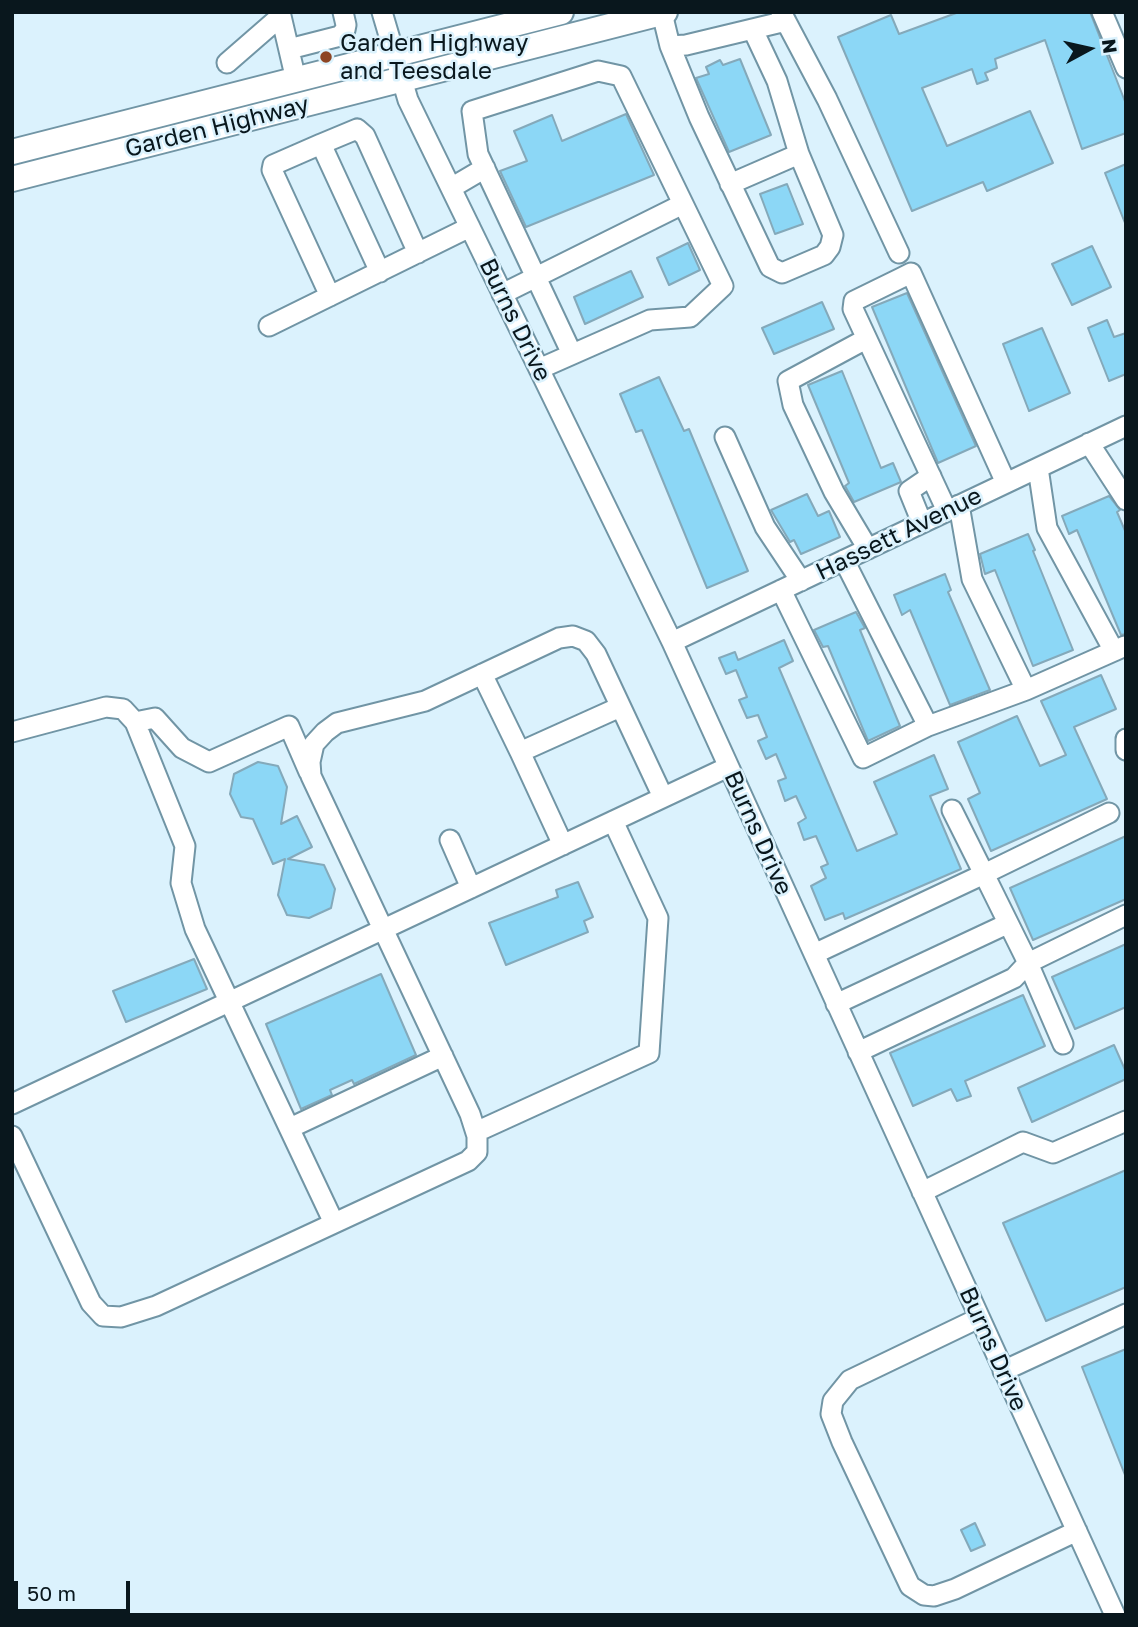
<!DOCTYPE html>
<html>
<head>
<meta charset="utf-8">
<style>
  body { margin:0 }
  #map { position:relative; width:1138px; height:1627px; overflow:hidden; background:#dbf2fd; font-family:"Golos Text",sans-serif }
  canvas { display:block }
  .frame { position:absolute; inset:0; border:14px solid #09171d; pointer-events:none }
  .north { position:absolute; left:1054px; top:14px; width:70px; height:70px; -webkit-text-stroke:5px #dbf2fd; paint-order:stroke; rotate:82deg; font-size:19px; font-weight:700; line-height:28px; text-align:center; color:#09171d }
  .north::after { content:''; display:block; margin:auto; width:24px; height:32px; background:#09171d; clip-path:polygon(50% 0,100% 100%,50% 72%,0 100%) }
  .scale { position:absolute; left:14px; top:1581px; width:116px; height:32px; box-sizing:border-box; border:4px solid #09171d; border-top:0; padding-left:9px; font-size:21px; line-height:24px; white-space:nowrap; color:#09171d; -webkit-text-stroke:5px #dbf2fd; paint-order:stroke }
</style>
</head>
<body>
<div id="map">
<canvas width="1138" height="1627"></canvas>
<div class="frame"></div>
<div class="north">N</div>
<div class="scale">50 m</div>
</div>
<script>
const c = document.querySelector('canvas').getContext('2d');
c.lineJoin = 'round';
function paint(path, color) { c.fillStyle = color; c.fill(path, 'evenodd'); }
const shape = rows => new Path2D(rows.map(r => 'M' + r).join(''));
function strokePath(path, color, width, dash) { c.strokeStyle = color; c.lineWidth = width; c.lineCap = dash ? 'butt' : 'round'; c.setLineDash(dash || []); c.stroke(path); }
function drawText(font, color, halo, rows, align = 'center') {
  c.font = font + ' "Golos Text",sans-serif'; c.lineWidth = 5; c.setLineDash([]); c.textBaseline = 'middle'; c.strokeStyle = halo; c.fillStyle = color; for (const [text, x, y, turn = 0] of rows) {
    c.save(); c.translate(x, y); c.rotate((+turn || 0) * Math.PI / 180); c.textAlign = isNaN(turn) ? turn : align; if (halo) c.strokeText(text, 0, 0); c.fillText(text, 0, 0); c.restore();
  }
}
const building = shape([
  [959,12,1090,12,1126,104,1126,133,1082,149,1045,40,995,59,997,68,985,73,988,80,977,84,972,69,922,88,947,146,1030,111,1053,163,987,191,983,182,912,211,838,37,891,15,899,34,959,12],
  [740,59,771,135,729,152,696,78,709,74,706,67,720,60,723,65,740,59],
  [626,114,654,175,526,227,500,171,527,161,514,131,552,115,562,141,626,114],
  [1126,164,1126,223,1125,223,1105,173,1126,164],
  [787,184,803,224,775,234,760,194,787,184],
  [688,243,700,270,669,285,657,258,688,243],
  [1092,246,1111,287,1072,305,1052,264,1092,246],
  [631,271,643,297,585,324,574,297,631,271],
  [907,293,976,446,938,463,872,307,907,293],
  [822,302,834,329,774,354,762,328,822,302],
  [1107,320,1114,337,1126,333,1126,374,1109,381,1088,328,1107,320],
  [1042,328,1070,393,1029,411,1003,344,1042,328],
  [842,371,881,468,893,463,901,482,854,502,845,486,849,483,808,385,842,371],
  [659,377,684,431,689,429,748,571,707,588,642,430,636,432,620,394,659,377],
  [807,494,818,516,829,511,840,537,801,554,794,540,790,542,771,510,807,494],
  [1109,496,1120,510,1117,512,1126,533,1126,634,1121,635,1077,530,1069,534,1062,516,1109,496],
  [1028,534,1035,550,1033,551,1073,650,1033,666,995,570,985,574,980,554,1028,534],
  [945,574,951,590,948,592,990,690,950,705,910,610,902,615,894,595,945,574],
  [856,612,865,628,860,630,900,726,868,741,828,646,823,647,814,630,856,612],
  [784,640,793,661,779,668,857,851,897,834,874,782,934,755,948,789,930,796,961,869,845,919,843,913,825,920,811,886,826,878,821,867,828,864,816,836,804,840,798,823,806,818,796,796,785,801,778,781,786,778,776,754,766,759,758,741,767,737,758,715,747,718,739,700,747,697,736,670,726,674,719,658,735,652,738,660,784,640],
  [1101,675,1116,709,1074,727,1107,799,991,851,968,799,980,793,958,742,1017,716,1040,766,1066,755,1041,701,1101,675],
  [258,762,278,766,287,787,281,824,297,816,312,847,288,859,324,865,335,889,331,908,309,918,287,915,278,895,285,859,273,864,253,819,241,817,230,794,234,774,258,762],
  [1126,836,1126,899,1033,940,1010,888,1126,836],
  [578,882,593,917,584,921,588,932,506,965,489,923,558,897,556,890,578,882],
  [1126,944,1126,1007,1075,1029,1052,977,1126,944],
  [194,959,207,989,126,1022,113,991,194,959],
  [381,974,416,1055,354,1084,352,1080,330,1090,332,1095,301,1109,266,1024,381,974],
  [1023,995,1045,1046,965,1081,971,1096,957,1101,951,1089,913,1106,890,1053,1023,995],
  [1114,1045,1126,1072,1126,1079,1032,1122,1018,1088,1114,1045],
  [1126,1170,1126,1287,1046,1321,1003,1223,1126,1170],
  [1126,1349,1126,1474,1125,1475,1082,1367,1126,1349],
  [975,1523,985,1545,971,1551,961,1530,975,1523]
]);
const minor = shape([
  [382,12,408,100,672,642,1115,1615],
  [781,12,827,99,899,253],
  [1102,12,1126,68],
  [662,13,670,46,686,45,786,21],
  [670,46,699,117,770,267,782,273,824,255,830,247,833,235,799,154,777,81,753,30],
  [289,49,340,36,345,30,346,25,343,12],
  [227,63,281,16,296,80],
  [321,144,357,129,365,136,418,253],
  [730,184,799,154],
  [451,188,485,168],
  [502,294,683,204],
  [330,296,272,170,273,165,321,144,380,272],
  [269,326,470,227],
  [866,339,788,381,793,405,834,492,868,549],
  [539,369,650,320,690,317,723,286,621,76,598,71,472,111,478,154,572,354],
  [725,437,765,527,801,581],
  [1089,443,1126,500],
  [1038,468,1047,528,1114,651,1125,646],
  [959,505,972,579,1026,690,1114,651],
  [947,511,853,309,854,301,901,278,911,273,1006,483],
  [922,523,909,491,931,476],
  [844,560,928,726,1026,690],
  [781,590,863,758,928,726],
  [672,642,1126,426],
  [482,674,520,752],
  [12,732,106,707,123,709,135,722],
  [1126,739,1126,750],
  [309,772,289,726,209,762,182,748,155,718,135,722,185,846,181,883,195,929,334,1223],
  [952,810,984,874,1109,813],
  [450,840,471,888],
  [563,845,520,752,620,707],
  [814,954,984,874,1028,963,1014,978,858,1052],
  [836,1004,1007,924],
  [1063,1044,1028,963,1126,915],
  [12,1104,728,767],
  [290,1128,443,1056],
  [476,1132,649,1053,658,918,613,821],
  [12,1136,91,1303,103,1316,121,1317,156,1306,468,1161,477,1152,477,1136,470,1114,311,776,310,762,314,744,325,732,337,723,425,701,559,638,573,636,586,641,596,654,663,797],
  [922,1192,1023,1142,1053,1153,1126,1121],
  [979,1318,850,1380,833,1401,831,1414,842,1442,910,1586,924,1595,934,1596,955,1589,1077,1531],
  [1003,1371,1126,1314]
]);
const major = shape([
  [12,152,561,12],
  [12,179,665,12]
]);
const markers = [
  [326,57,7,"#8d4524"]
];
const poiNames = [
  ["Garden Highway",340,43],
  ["and Teesdale",340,71]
];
const streetNames = [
  ["Garden Highway",217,127,-14],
  ["Burns Drive",515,320,64],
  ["Hassett Avenue",899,534,-26],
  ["Burns Drive",758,833,66],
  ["Burns Drive",993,1349,66]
];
paint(building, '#8cd7f6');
strokePath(building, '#84a9ba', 2);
strokePath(minor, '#7195a5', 23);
strokePath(major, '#7195a5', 28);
strokePath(minor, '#fff', 19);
strokePath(major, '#fff', 24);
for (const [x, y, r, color] of markers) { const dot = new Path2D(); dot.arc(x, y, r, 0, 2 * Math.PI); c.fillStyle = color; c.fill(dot); strokePath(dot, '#dbf2fd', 2.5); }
drawText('24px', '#09171d', '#dbf2fd', poiNames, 'left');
drawText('24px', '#09171d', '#dbf2fd', streetNames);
</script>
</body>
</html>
